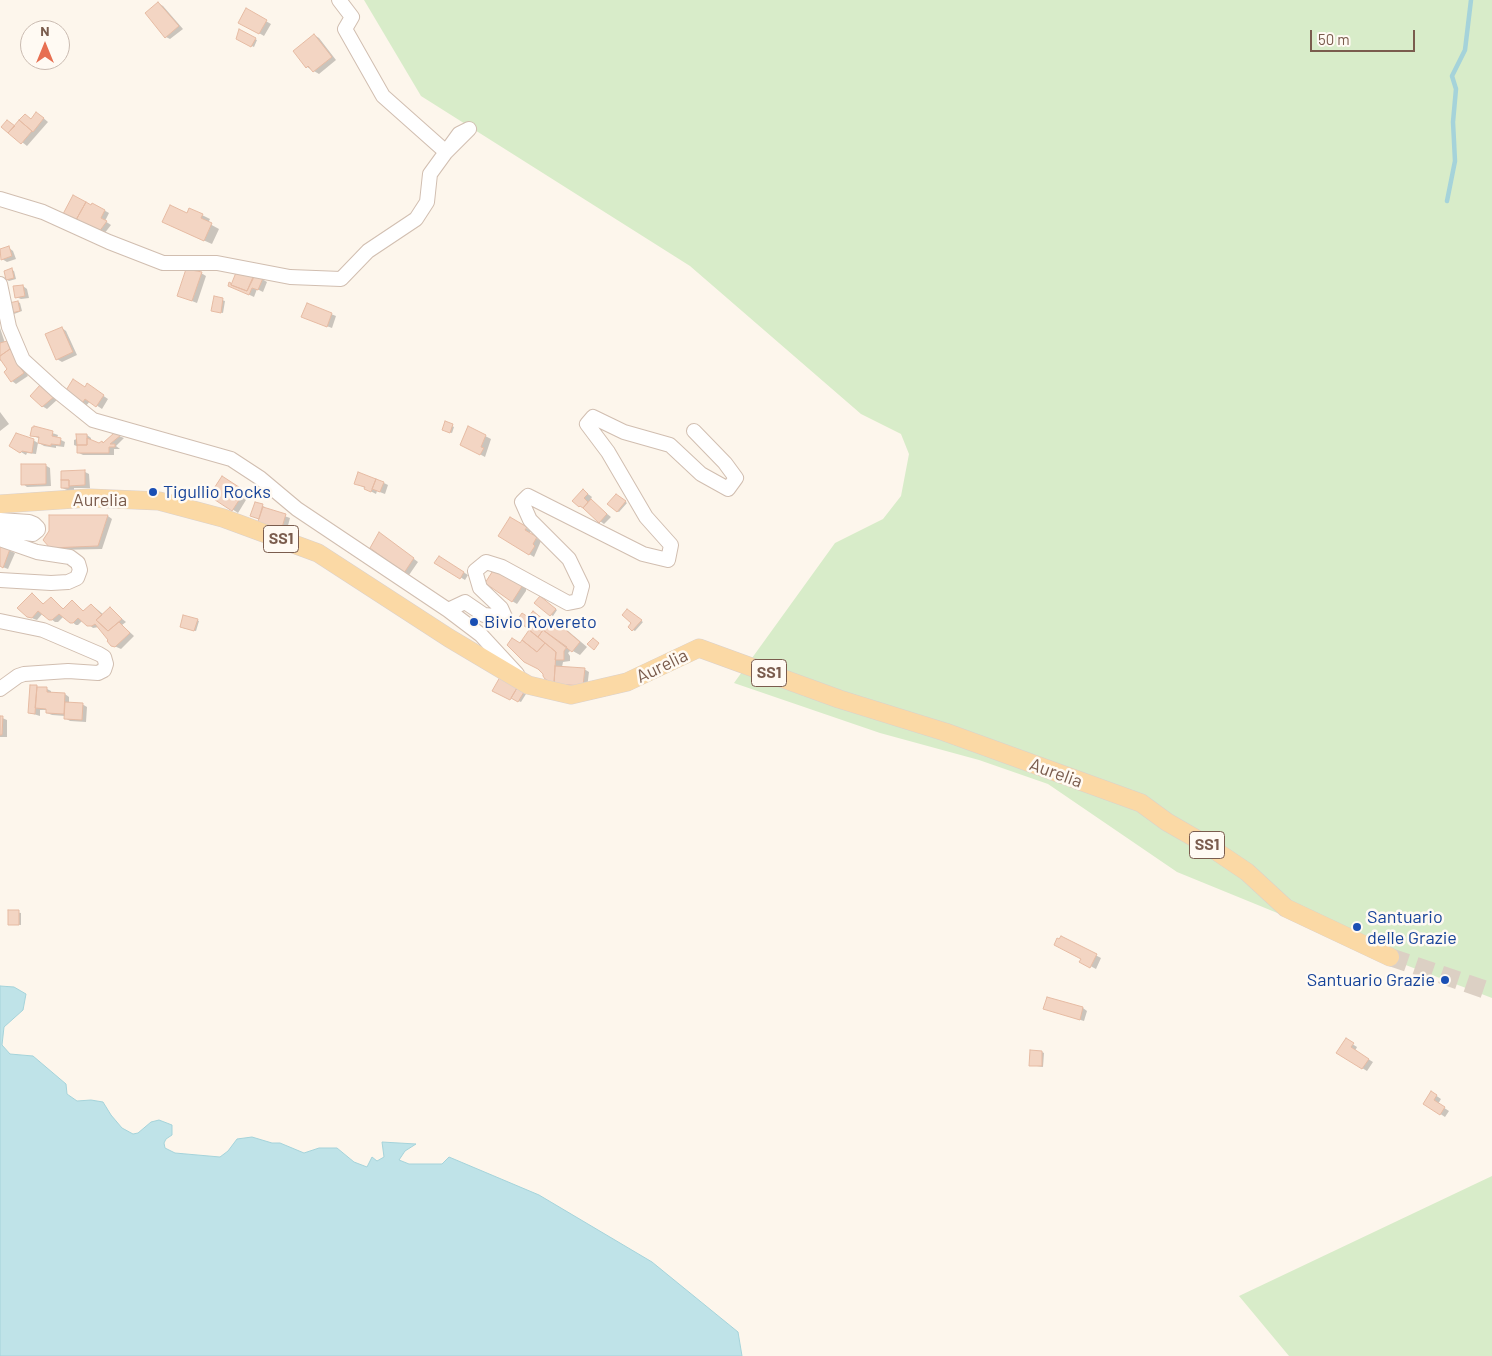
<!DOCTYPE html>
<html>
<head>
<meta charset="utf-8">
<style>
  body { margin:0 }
  #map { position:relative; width:1492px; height:1356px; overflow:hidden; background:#fdf6ec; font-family:Barlow,sans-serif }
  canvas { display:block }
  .north { position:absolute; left:20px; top:20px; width:50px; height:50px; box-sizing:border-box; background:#fffaf3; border:1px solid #cabbb1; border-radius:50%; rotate:0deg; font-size:14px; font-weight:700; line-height:20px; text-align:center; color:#7a5c4d }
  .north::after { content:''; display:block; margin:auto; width:18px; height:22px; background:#e76f51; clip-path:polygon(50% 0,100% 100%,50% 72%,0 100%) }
  .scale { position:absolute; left:1310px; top:30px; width:105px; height:22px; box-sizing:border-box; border:2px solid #7a5c4d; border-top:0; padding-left:6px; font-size:15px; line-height:18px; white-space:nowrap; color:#7a5c4d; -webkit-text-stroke:4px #fffaf3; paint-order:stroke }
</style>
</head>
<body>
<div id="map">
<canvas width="1492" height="1356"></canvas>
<div class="north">N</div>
<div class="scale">50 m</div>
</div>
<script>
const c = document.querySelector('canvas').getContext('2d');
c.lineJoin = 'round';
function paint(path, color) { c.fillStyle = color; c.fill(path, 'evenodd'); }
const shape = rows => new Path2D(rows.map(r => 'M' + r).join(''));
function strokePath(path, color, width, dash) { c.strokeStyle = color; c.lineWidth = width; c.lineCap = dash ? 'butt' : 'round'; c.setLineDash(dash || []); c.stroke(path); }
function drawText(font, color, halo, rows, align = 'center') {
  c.font = font + ' Barlow,sans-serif'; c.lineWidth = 5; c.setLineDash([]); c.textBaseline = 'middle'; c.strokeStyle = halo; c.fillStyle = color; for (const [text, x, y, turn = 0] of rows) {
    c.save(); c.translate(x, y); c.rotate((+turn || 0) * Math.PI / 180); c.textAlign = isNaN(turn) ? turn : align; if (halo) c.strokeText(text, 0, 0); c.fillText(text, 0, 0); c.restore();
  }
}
const green = shape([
  [364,0,1492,0,1492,998,1390,959,1177,872,1048,784,979,760,880,733,734,683,835,543,883,519,901,496,909,454,901,434,861,414,690,266,421,96],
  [1492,1176,1492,1356,1289,1356,1239,1296]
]);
const water = shape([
  [0,986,14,987,26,994,23,1010,4,1027,2,1045,10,1054,33,1056,66,1084,67,1094,77,1101,91,1100,103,1102,111,1115,122,1128,133,1134,138,1133,151,1122,159,1120,172,1125,172,1135,166,1139,164,1143,165,1148,175,1153,220,1157,228,1151,237,1139,252,1137,272,1143,280,1143,304,1153,319,1148,337,1148,354,1162,367,1167,372,1157,377,1161,384,1157,382,1142,416,1144,405,1151,399,1160,409,1164,442,1164,449,1157,539,1195,652,1262,738,1332,742,1356,0,1356,0,986]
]);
const shadow = shape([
  [158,3,163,6,183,29,170,39,166,37],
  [246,10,271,24,264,36,240,22],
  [240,31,257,40,254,47,237,39],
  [314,35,319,38,336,60,319,74,307,67],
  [41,116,48,122,27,146,3,127,15,127,30,118,32,120],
  [93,204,109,213,105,221,111,225,104,234,64,213,92,207],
  [187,215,202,215,210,219,208,223,219,229,212,244,171,226],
  [9,248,13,251,16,259,7,262,2,259,0,250],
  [12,270,14,271,16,279,9,281,7,280],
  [237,272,254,279,262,279,267,282,263,292,257,289,254,297,229,285,230,284,232,284],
  [201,273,206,276,197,303,179,296],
  [23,286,27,289,29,298,21,299,16,297],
  [215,298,225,301,223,313,214,311],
  [18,302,20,303,22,311,14,314,12,312,11,304],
  [331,314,336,316,332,328,307,319],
  [0,328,5,343,11,345,28,376,16,384,12,381,9,370,2,360,0,361],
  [62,328,66,331,77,355,62,362,57,359],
  [41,386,58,399,47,409,42,406],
  [85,388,92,388,108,399,102,409,90,401,86,406,82,404],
  [0,412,9,424,0,431],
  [446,423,454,427,452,433,445,431],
  [35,427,58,435,57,438,65,442,64,447,56,446,56,448,44,446,39,443,40,439,32,435],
  [468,427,491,439,485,457,461,444],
  [114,434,124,438,116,446,120,449,114,449,114,455,83,455,79,453,79,447,74,445,74,440,87,435,91,438,91,441,100,444,104,444],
  [33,440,38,443,36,454,27,453,26,455,11,446],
  [45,465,50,468,51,486,27,487,23,484],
  [85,472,89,474,90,488,74,488,74,490,67,490,62,488],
  [227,480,249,495,238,513,211,495],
  [384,483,388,485,385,494,377,491,376,494,361,486],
  [584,491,592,497,590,500,611,517,604,524,580,506],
  [619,496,627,503,619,512,617,511],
  [256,504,265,507,264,509,290,518,286,533,260,518],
  [108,516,112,519,102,549,56,550,51,547,50,517],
  [510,519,531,531,529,534,541,541,534,557,500,536],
  [384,536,418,562,409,575,404,572],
  [0,546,15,553,8,569,0,566],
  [444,560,468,575,465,580,435,562],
  [495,571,526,588,526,591,517,604,512,601],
  [33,595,45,605,51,599,64,609,72,601,85,612,92,605,104,615,110,609,126,622,122,625,134,636,121,649,112,645,99,627,93,628,83,620,78,625,76,625,64,616,58,622,55,622,43,613,37,620,34,619,28,616],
  [542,598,557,610,553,616,551,615],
  [627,611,643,622,635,631,633,630,633,623],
  [533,612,551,625,554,621,561,625,587,647,580,655,571,650,568,653,570,656,570,661,563,662,562,667,584,669,589,672,587,688,561,686,544,673,521,644,530,630,528,618],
  [197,620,199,621,196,631,183,628],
  [501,679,526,694,521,702,498,693],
  [31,687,47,689,51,691,51,693,65,694,69,697,69,703,82,704,87,707,86,722,70,721,65,718,65,716,52,715,47,713,47,710,40,710,40,716,30,713],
  [0,717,7,720,7,737,0,737],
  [9,911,21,913,21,925,9,924],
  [1061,937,1101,958,1096,969,1081,961,1082,959,1060,941],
  [1083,1008,1087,1011,1084,1021,1045,1009],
  [1346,1040,1357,1047,1355,1051,1373,1062,1367,1071,1338,1053],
  [1042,1052,1044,1053,1043,1067,1030,1065],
  [1431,1092,1441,1099,1438,1104,1449,1111,1445,1117,1424,1103]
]);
const stream = shape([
  [1447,201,1455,161,1453,122,1456,89,1452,76,1465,50,1471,0]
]);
const building = shape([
  [158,2,179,26,165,38,145,13,158,2],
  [246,8,267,20,259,34,238,23,246,8],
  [239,29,256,38,251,47,236,39,239,29],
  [314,34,332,57,313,72,308,66,306,68,293,51,314,34],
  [36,112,44,118,33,132,19,120,25,114,31,119,36,112],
  [7,120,15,126,8,133,1,127,7,120],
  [19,120,32,131,21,144,8,133,19,120],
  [73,195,86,202,76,220,63,214,73,195],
  [86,202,91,205,92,203,105,210,101,218,107,221,99,232,76,220,86,202],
  [170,205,187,213,189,208,203,214,201,218,212,223,204,241,162,222,170,205],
  [9,246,12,256,1,260,0,249,9,246],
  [12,268,14,278,6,280,4,271,12,268],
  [186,269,202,272,192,301,177,296,186,269],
  [237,270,253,277,247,291,231,285,237,270],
  [255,275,263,278,258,290,252,288,249,295,228,286,229,282,231,283,231,285,247,291,255,275],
  [23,285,25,296,15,298,13,286,23,285],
  [214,296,223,298,221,313,211,311,214,296],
  [18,301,20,311,11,313,9,303,18,301],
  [307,303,332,313,327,327,301,317,307,303],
  [62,327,73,352,56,360,45,334,62,327],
  [7,341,10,349,0,356,0,343,7,341],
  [10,349,20,362,18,364,24,373,11,382,4,372,7,369,0,359,0,356,10,349],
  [73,379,85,387,87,383,104,395,96,407,85,399,81,405,65,392,73,379],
  [41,384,55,396,42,407,30,396,41,384],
  [445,421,453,424,450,433,442,430,445,421],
  [34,426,53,431,52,436,61,438,60,445,51,444,51,446,38,443,39,437,30,436,32,427,34,427,34,426],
  [468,426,486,435,481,447,484,448,480,455,460,445,468,426],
  [16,433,34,439,32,453,22,451,20,453,9,446,16,433],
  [114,433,121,435,110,444,115,444,115,447,109,447,109,453,77,453,77,445,87,445,87,438,99,443,102,441,103,443,114,433],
  [76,434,87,434,87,445,77,445,76,434],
  [21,464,46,464,46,484,21,485,21,464],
  [85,470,85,485,69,486,69,480,61,480,61,471,85,470],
  [358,472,376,479,371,492,364,489,365,487,354,484,358,472],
  [222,476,245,491,232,511,209,496,222,476],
  [376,479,384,482,380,492,372,489,376,479],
  [61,480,69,480,69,488,61,488,61,480],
  [583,489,588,494,584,498,588,502,583,508,580,506,579,507,572,501,583,489],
  [616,494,626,501,617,512,607,504,616,494],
  [591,499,607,514,599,523,583,508,591,499],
  [255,502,263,504,259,519,250,516,255,502],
  [263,507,286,514,281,531,257,524,263,507],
  [49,515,108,515,98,546,50,548,43,540,49,531,49,515],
  [510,517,527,527,525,530,537,537,533,544,535,546,529,555,498,536,510,517],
  [379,532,414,558,404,573,370,548,379,532],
  [0,545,10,549,3,568,0,566,0,545],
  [439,556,464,572,460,579,434,563,439,556],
  [494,569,522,585,521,588,512,602,485,583,494,569],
  [32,593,43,604,51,597,63,609,72,600,83,611,91,604,102,615,96,620,108,631,119,622,130,633,115,647,111,646,107,641,108,640,95,624,92,626,87,626,78,618,73,623,70,623,59,614,52,620,49,620,38,611,32,618,27,617,17,608,32,593],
  [540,596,556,609,550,616,534,603,540,596],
  [110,607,122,619,108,631,96,620,110,607],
  [627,609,642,620,632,631,628,627,631,623,622,615,627,609],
  [533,611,549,624,554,620,580,642,572,652,543,630,538,637,517,620,522,613,528,617,533,611],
  [183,615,198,619,194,631,180,627,183,615],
  [529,630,545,643,537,652,522,640,529,630],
  [543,630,567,647,564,651,564,660,555,660,556,652,538,637,543,630],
  [512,638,520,643,522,640,537,652,545,643,556,652,554,684,545,679,543,676,543,674,538,669,524,662,507,645,512,638],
  [593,638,599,643,594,650,587,644,593,638],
  [555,666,585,668,583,686,554,684,555,666],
  [500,677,517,688,510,700,492,691,500,677],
  [30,685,37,685,35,714,28,713,30,685],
  [37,687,47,687,47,692,65,693,64,714,46,713,46,709,35,708,37,687],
  [517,688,524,692,518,702,511,698,517,688],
  [65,702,83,703,82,720,64,719,65,702],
  [0,716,3,716,2,735,0,735,0,716],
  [8,910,19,910,19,925,8,925,8,910],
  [1061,936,1097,954,1090,968,1079,962,1081,959,1054,945,1057,938,1059,939,1061,936],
  [1047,997,1083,1007,1080,1020,1043,1009,1047,997],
  [1346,1038,1354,1043,1351,1047,1369,1059,1362,1069,1336,1053,1346,1038],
  [1030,1050,1042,1051,1042,1066,1029,1066,1030,1050],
  [1431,1091,1437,1095,1434,1100,1445,1107,1440,1115,1423,1104,1431,1091]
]);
const majorTunnel = shape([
  [1390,957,1492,992]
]);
const minor = shape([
  [339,0,352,17,345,29,383,96,446,152],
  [0,199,43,212,109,242,163,263,217,263,290,277,341,279,368,251,416,219,427,202,430,174,459,134,469,129,446,152],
  [0,284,9,327,23,360,57,391,93,420,231,459,260,478,297,509,448,610,481,635,517,674],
  [0,520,29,522,34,524,38,528,38,530,33,534,0,530],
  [0,539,37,552,70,557,78,563,80,570,77,578,68,582,51,583,0,580],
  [448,610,465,602,484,615,505,617,501,608,480,588,475,571,486,562,502,567,568,603,578,601,582,586,569,559,530,520,522,502,528,496,643,554,668,560,671,545,646,517,608,452,587,424,593,417,624,432,670,445,701,474,728,489,736,478,725,463,694,431],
  [0,621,43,630,99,654,104,657,106,664,104,670,98,673,68,671,24,674,18,676,0,689]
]);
const major = shape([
  [0,504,89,498,159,501,223,518,318,553,449,638,528,685,571,695,627,682,699,648,839,699,945,732,1141,803,1167,822,1207,845,1247,872,1286,908,1390,957]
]);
const markers = [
  [153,492,5,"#1a4fb4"],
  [474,622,5,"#1a4fb4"],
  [1357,927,5,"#1a4fb4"],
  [1445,980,5,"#1a4fb4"]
];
const shields = [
  [281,539,35],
  [769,673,35],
  [1207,845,35]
];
const shieldNames = [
  ["SS1",281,539],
  ["SS1",769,673],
  ["SS1",1207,845]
];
const transitNames = [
  ["Tigullio Rocks",163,492],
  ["Bivio Rovereto",484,622],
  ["Santuario",1367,917],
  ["delle Grazie",1367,938],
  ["Santuario Grazie",1435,980,"right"]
];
const streetNames = [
  ["Aurelia",100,500],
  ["Aurelia",662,666,-26],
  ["Aurelia",1056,773,20]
];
paint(green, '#d8ecc9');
paint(water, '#bfe3e8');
strokePath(water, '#a5d3da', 1);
paint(shadow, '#0003');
strokePath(stream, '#a5d3da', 4.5);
paint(building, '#f3d5c3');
strokePath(building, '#e6bba3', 1);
strokePath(majorTunnel, '#dcd0c4', 18, [18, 9]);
strokePath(minor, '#d1beb0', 16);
strokePath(major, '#dad1cd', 19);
strokePath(minor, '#fff', 14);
strokePath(major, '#fbd9a5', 18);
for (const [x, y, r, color] of markers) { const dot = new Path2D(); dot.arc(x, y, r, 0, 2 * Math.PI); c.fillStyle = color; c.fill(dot); strokePath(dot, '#fffaf3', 2); }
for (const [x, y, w] of shields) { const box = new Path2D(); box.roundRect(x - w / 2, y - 13.5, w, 27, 4); c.fillStyle = '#fffaf3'; c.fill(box); strokePath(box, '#7a5c4d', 1); }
drawText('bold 16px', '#7a5c4d', null, shieldNames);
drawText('18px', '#164399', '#fffaf3', transitNames, 'left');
drawText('18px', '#7a5c4d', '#fffaf3', streetNames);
</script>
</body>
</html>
